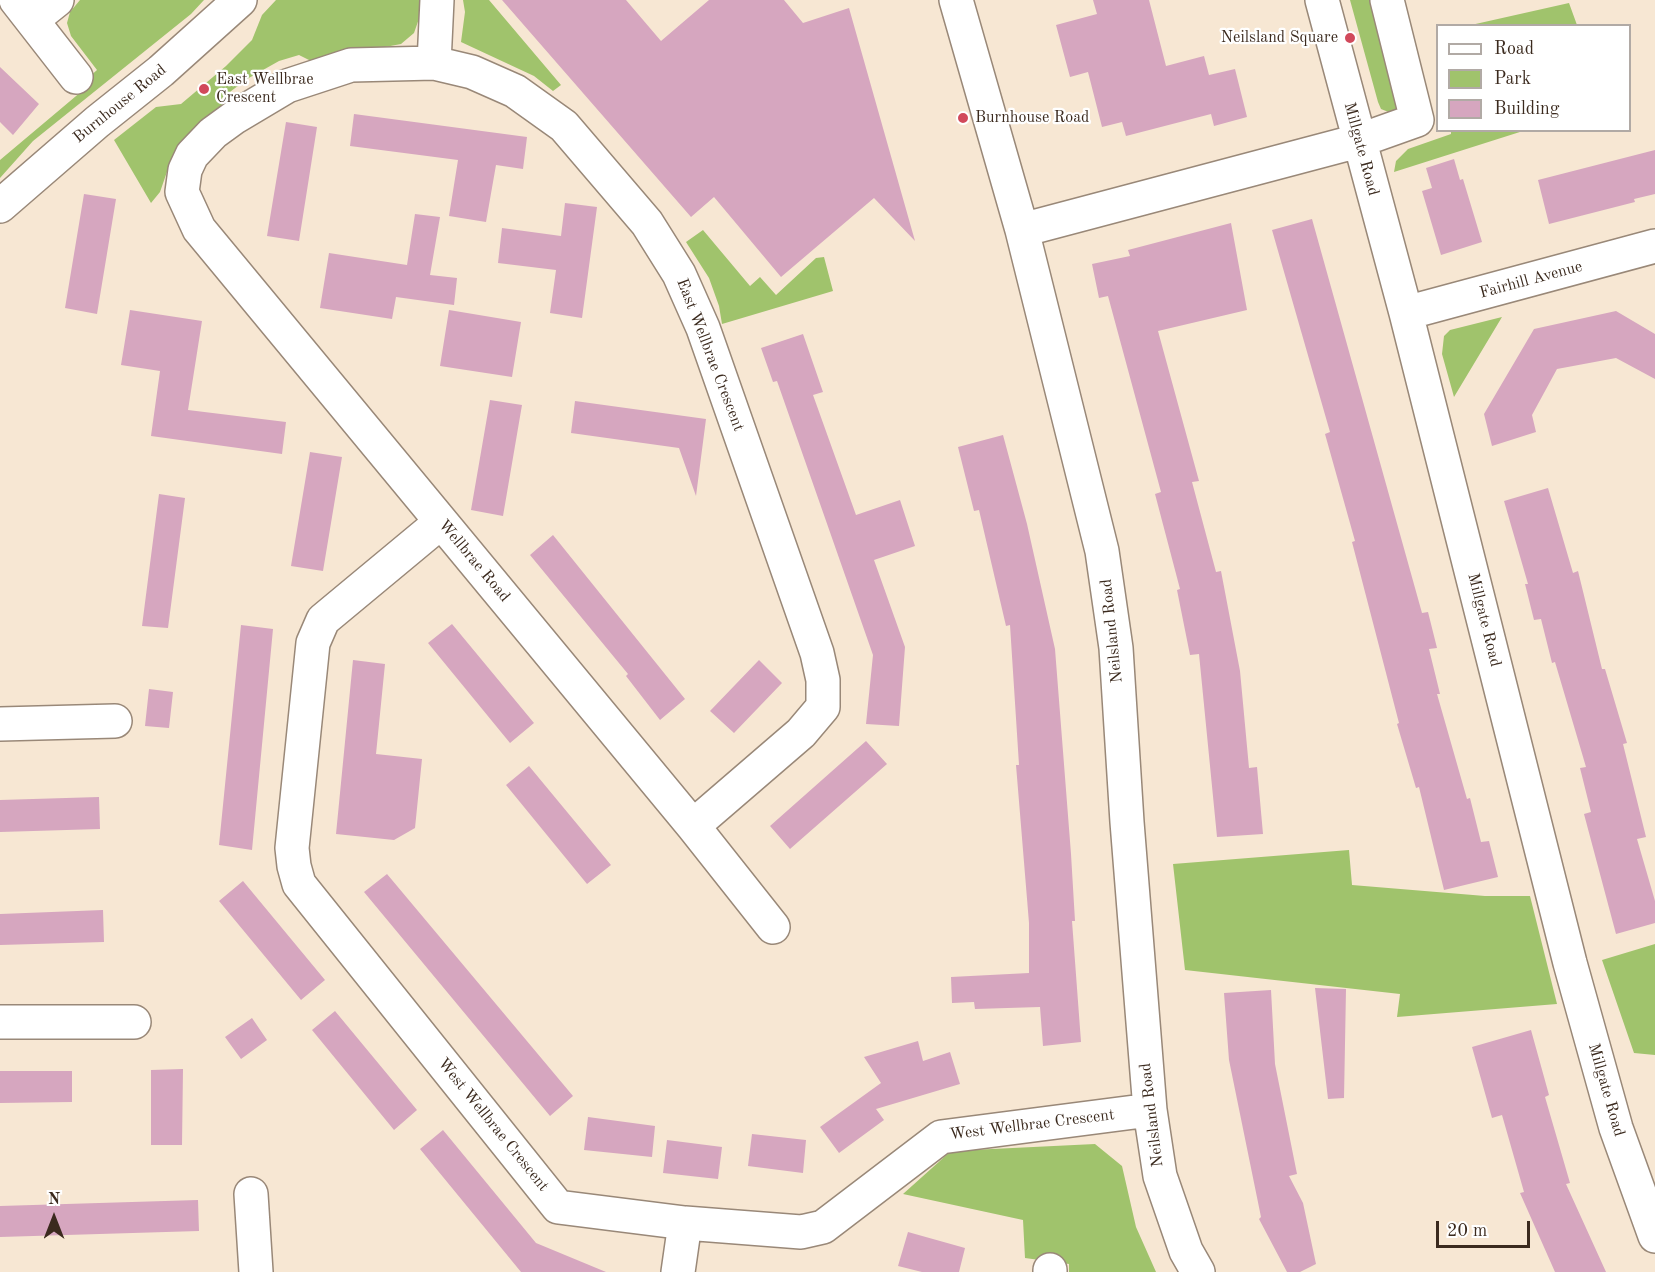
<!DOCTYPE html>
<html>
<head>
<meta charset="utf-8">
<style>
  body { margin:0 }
  #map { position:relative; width:1655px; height:1272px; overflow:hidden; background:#f7e7d3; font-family:"Old Standard TT",serif }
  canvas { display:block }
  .legend { position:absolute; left:1436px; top:24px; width:195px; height:108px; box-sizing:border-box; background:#fff; border:2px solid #b1aaa5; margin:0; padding:8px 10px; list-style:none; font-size:18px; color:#3b2a1e }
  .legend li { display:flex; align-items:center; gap:12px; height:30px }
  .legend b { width:30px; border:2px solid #b1aaa5 }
  .north { position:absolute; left:24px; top:1188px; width:60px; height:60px; -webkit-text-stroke:4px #fff; paint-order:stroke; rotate:0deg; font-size:16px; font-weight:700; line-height:24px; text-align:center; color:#3b2a1e }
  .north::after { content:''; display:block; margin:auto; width:21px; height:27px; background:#3b2a1e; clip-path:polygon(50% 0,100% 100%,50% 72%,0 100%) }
  .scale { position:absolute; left:1436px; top:1221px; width:94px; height:27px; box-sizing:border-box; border:3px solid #3b2a1e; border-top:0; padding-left:8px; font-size:18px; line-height:21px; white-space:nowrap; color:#3b2a1e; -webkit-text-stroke:4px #fff; paint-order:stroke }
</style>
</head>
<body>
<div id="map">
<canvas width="1655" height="1272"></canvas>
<ul class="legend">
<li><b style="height:8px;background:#fff"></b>Road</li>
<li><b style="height:16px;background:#a0c36c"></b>Park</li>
<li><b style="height:16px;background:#d6a6bf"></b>Building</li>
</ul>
<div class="north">N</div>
<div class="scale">20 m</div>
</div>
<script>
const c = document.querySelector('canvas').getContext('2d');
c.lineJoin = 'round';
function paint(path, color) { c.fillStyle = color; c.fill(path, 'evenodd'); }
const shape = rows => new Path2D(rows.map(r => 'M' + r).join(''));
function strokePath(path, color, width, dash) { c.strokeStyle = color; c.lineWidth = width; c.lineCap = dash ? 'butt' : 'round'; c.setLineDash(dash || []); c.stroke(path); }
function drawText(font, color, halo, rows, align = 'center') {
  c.font = font + ' "Old Standard TT",serif'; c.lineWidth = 4.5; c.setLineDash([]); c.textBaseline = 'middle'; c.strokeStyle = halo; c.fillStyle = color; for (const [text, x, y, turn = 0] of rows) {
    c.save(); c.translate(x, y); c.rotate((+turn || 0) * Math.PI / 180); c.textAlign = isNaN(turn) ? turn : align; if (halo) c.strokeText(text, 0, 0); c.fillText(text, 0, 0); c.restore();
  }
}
const green = shape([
  [80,0,204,0,191,14,33,141,0,178,0,160,82,91,79,86,97,70,71,36,67,23,70,12],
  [276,0,422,0,422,10,414,33,401,44,311,61,299,55,279,61,247,79,222,98,223,112,169,166,160,192,151,203,114,140,156,107,181,104,226,66,252,40,262,15],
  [463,0,489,0,561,85,553,91,534,76,461,42,465,12],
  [1350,0,1376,0,1399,109,1391,113,1381,109,1378,102],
  [1569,3,1577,25,1471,25],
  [1451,131,1451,130,1523,131,1394,172,1396,161,1408,149,1451,134],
  [703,230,750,286,760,277,776,295,816,258,824,257,833,291,722,324,719,306,709,278,686,242],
  [1502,317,1454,397,1442,354,1444,336,1450,330],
  [1349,850,1352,885,1485,896,1530,896,1557,1004,1397,1017,1400,994,1185,970,1173,864],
  [1655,944,1655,1055,1634,1053,1602,960],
  [1095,1144,1122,1166,1136,1227,1156,1272,1069,1272,1069,1264,1025,1258,1023,1220,903,1194,951,1151]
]);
const building = shape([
  [502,0,626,0,661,41,709,0,784,0,803,23,849,8,915,241,874,198,781,277,714,197,691,217],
  [1093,0,1149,0,1166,66,1204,56,1209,75,1235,69,1247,117,1214,126,1211,114,1126,136,1122,122,1102,127,1088,72,1070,77,1056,25,1097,14],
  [0,67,39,104,13,135,0,122],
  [354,114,527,137,523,169,496,165,486,222,449,216,458,160,350,146],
  [286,122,317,127,299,241,267,236],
  [1655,150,1655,194,1634,199,1635,202,1549,224,1538,180],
  [1454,159,1460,180,1463,179,1482,242,1441,255,1422,191,1432,188,1426,168],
  [84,194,116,199,97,314,65,308],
  [565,203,597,207,582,318,550,313,556,270,498,263,502,228,561,236],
  [415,214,440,217,430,275,457,278,454,305,396,297,392,319,320,308,329,253,407,265],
  [1312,219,1422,613,1428,612,1437,648,1429,649,1440,694,1437,694,1467,799,1470,798,1481,842,1489,841,1498,877,1444,890,1419,787,1416,788,1397,724,1399,723,1352,542,1355,541,1325,434,1330,432,1272,230],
  [1231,223,1247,310,1158,331,1199,481,1192,482,1216,572,1221,571,1240,671,1249,768,1257,767,1263,834,1217,837,1199,654,1190,655,1177,590,1180,589,1155,494,1161,492,1108,296,1099,298,1092,264,1130,256,1128,250],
  [130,310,202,321,188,410,286,422,282,454,151,436,160,371,121,365],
  [449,310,521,322,512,377,440,366],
  [1616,311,1655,334,1655,379,1616,358,1557,369,1532,415,1536,432,1492,446,1484,414,1534,329],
  [803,334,823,392,813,395,856,515,900,500,915,546,874,560,905,647,899,726,866,724,873,655,777,381,773,382,761,348],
  [490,400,522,405,503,516,471,510],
  [575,401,706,419,696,496,679,448,571,433],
  [1003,435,1027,524,1055,649,1071,854,1075,921,1072,921,1081,1042,1043,1046,1040,1007,975,1009,974,1002,952,1003,951,977,1029,973,1029,923,1016,765,1019,765,1010,625,1006,626,979,510,974,511,958,447],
  [310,452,342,457,323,571,291,566],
  [1548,488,1573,573,1578,571,1602,669,1605,669,1627,743,1623,744,1646,837,1637,839,1655,901,1655,923,1616,934,1584,814,1591,812,1580,768,1586,767,1555,662,1552,663,1541,619,1534,620,1525,584,1528,584,1504,501],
  [159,494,185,498,168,628,142,626],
  [553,535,685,699,660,720,626,676,628,674,530,555],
  [452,624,534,723,510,743,428,643],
  [241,625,273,629,252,850,219,845],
  [353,660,385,664,376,754,422,759,415,828,394,840,336,834],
  [759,660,782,683,734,733,710,711],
  [149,689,173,692,169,728,145,726],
  [866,741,887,764,790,849,770,826],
  [529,766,611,865,587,884,506,785],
  [99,797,100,829,0,832,0,800],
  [387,874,573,1096,550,1116,364,892],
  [243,881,325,980,301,1000,219,901],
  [103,910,104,942,0,945,0,914],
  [1315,988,1346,989,1344,1098,1328,1099],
  [1271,990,1275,1064,1297,1174,1289,1176,1303,1203,1316,1264,1300,1272,1287,1272,1259,1219,1261,1217,1229,1060,1224,993],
  [335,1011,417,1110,394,1130,312,1030],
  [252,1018,267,1040,241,1059,225,1037],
  [1531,1030,1549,1095,1545,1097,1570,1183,1566,1184,1606,1272,1555,1272,1520,1193,1524,1192,1502,1115,1492,1118,1472,1047],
  [918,1041,923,1061,950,1052,960,1084,876,1109,884,1120,839,1153,820,1127,881,1083,864,1057],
  [183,1069,182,1145,151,1145,151,1070],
  [0,1071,72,1071,72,1102,0,1103],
  [588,1117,655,1126,652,1157,584,1150],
  [443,1130,536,1243,606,1272,521,1272,420,1149],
  [752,1134,806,1140,803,1173,748,1166],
  [667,1140,722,1147,718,1179,663,1173],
  [198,1200,199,1231,0,1237,0,1206],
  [908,1232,965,1248,959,1272,922,1272,898,1266]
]);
const minor = shape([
  [16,0,76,77],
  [956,0,1022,230,1102,551,1116,648,1127,822,1150,1110,1160,1176,1186,1251,1198,1272],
  [1322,0,1406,313,1570,963,1616,1128,1655,1236],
  [32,20,57,0],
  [434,63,437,0],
  [0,206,97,122,161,71,240,0],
  [1022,230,1358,141,1417,120,1387,0],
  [1406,313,1655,246],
  [441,522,323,620,313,643,292,848,294,866,299,884,558,1207,685,1223,801,1232,823,1227,941,1137,1150,1110],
  [0,724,115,721],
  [693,826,801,733,823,707,823,680,817,653,703,328,679,274,647,223,564,126,515,91,472,72,434,63,351,65,287,86,235,117,213,133,192,155,185,170,182,192,199,229,693,826,773,927],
  [0,1022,134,1022],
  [251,1194,256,1272],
  [678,1272,685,1223],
  [1050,1272,1050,1270]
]);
const markers = [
  [1350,38,6,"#d1495b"],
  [204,89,6,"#d1495b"],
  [963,118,6,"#d1495b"]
];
const poiNames = [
  ["Neilsland Square",1338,38,"right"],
  ["East Wellbrae",216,80],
  ["Crescent",216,98],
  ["Burnhouse Road",975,118]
];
const streetNames = [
  ["Burnhouse Road",120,104,-39],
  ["Millgate Road",1361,149,75],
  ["Fairhill Avenue",1531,280,-15],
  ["East Wellbrae Crescent",710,355,69],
  ["Wellbrae Road",474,561,50],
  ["Millgate Road",1484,620,76],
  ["Neilsland Road",1112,631,-96],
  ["Millgate Road",1606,1090,74],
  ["Neilsland Road",1152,1115,-97],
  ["West Wellbrae Crescent",493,1125,51],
  ["West Wellbrae Crescent",1032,1125,-7]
];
paint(green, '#a0c36c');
paint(building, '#d6a6bf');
strokePath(minor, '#998878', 36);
strokePath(minor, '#fff', 33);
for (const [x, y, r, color] of markers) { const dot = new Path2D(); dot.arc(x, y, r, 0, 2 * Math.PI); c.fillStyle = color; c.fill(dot); strokePath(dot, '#fff', 2); }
drawText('16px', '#3b2a1e', '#fff', poiNames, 'left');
drawText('16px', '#3b2a1e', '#fff', streetNames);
</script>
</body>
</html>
